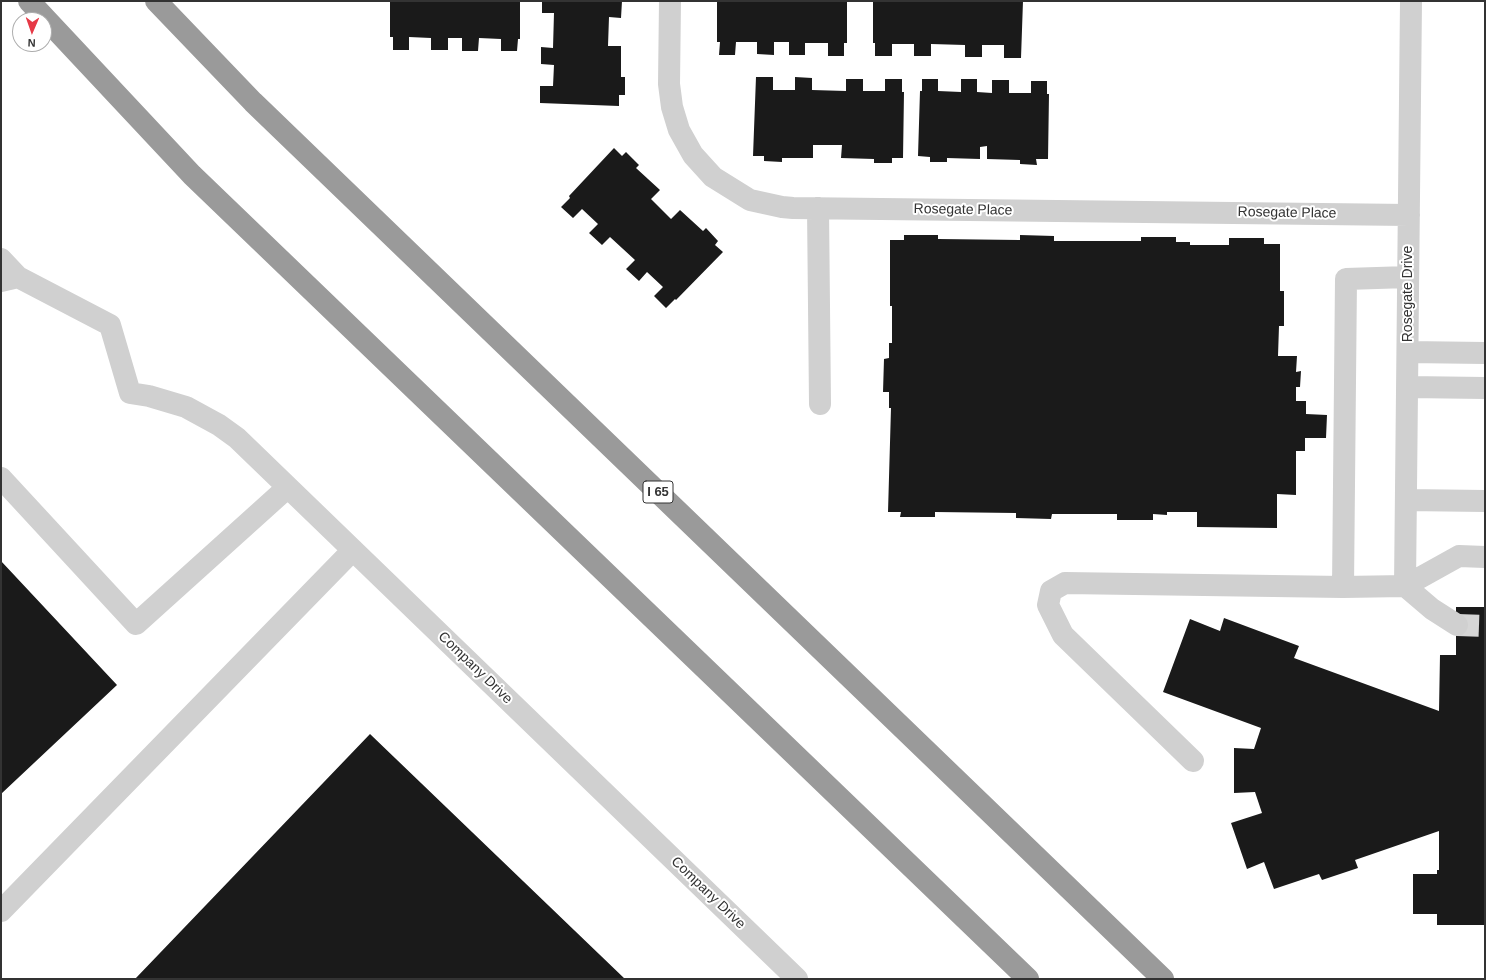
<!DOCTYPE html>
<html>
<head>
<meta charset="utf-8">
<style>
  body { margin:0 }
  #map { position:relative; width:1486px; height:980px; overflow:hidden; background:#fff; font-family:Arial,sans-serif }
  canvas { display:block }
  .frame { position:absolute; inset:0; border:2px solid #333; pointer-events:none }
  .north { position:absolute; left:12px; top:12px; width:40px; height:40px; box-sizing:border-box; background:#fff; border:1px solid #adadad; border-radius:50%; rotate:182deg; font-size:11px; font-weight:700; line-height:16px; text-align:center; color:#333 }
  .north::after { content:''; display:block; margin:auto; width:14px; height:18px; background:#e63946; clip-path:polygon(50% 0,100% 100%,50% 72%,0 100%) }
</style>
</head>
<body>
<div id="map">
<canvas width="1486" height="980"></canvas>
<div class="frame"></div>
<div class="north">N</div>
</div>
<script>
const c = document.querySelector('canvas').getContext('2d');
c.lineJoin = 'round';
function paint(path, color) { c.fillStyle = color; c.fill(path, 'evenodd'); }
const shape = rows => new Path2D(rows.map(r => 'M' + r).join(''));
function strokePath(path, color, width, dash) { c.strokeStyle = color; c.lineWidth = width; c.lineCap = dash ? 'butt' : 'round'; c.setLineDash(dash || []); c.stroke(path); }
function drawText(font, color, halo, rows, align = 'center') {
  c.font = font + ' Arial,sans-serif'; c.lineWidth = 4; c.setLineDash([]); c.textBaseline = 'middle'; c.strokeStyle = halo; c.fillStyle = color; for (const [text, x, y, turn = 0] of rows) {
    c.save(); c.translate(x, y); c.rotate((+turn || 0) * Math.PI / 180); c.textAlign = isNaN(turn) ? turn : align; if (halo) c.strokeText(text, 0, 0); c.fillText(text, 0, 0); c.restore();
  }
}
const building = shape([
  [390,1,520,1,520,39,518,39,517,51,501,51,501,39,479,38,478,51,462,51,462,38,448,38,448,50,431,50,431,38,409,37,409,50,393,50,393,37,390,37],
  [542,1,622,1,621,18,609,17,608,46,621,46,621,77,625,77,625,95,619,95,619,106,540,103,540,86,553,86,554,65,541,64,541,47,553,48,554,13,542,13],
  [717,1,847,1,847,43,844,43,844,56,828,56,828,43,805,43,805,55,789,55,789,42,774,42,774,55,757,54,757,42,736,42,735,55,719,55,720,42,717,42],
  [873,1,1023,1,1021,58,1004,58,1004,45,982,45,982,57,965,57,965,45,931,44,931,56,914,56,914,44,892,44,892,56,875,56,875,43,873,43],
  [756,77,773,77,773,90,795,90,795,77,812,78,812,90,846,91,846,79,863,79,863,91,885,91,885,79,902,79,902,92,904,92,903,158,892,158,892,163,874,163,874,159,841,158,842,145,813,145,813,158,782,158,782,162,764,161,764,156,753,156],
  [922,79,938,79,938,91,961,92,961,79,977,79,977,92,992,93,992,80,1009,80,1009,93,1031,93,1031,81,1047,81,1047,94,1049,94,1048,159,1036,159,1037,165,1020,164,1020,160,987,159,987,146,980,147,980,159,947,158,947,162,930,162,930,157,918,156,920,91,922,91],
  [614,148,622,156,626,152,639,165,636,168,660,190,651,199,671,219,680,210,703,231,706,228,718,241,715,245,723,252,676,300,675,299,666,308,654,296,663,287,647,272,639,281,626,269,635,260,610,237,602,245,589,233,598,224,582,209,573,218,561,207,570,198,569,196],
  [904,235,938,235,938,239,1020,240,1020,235,1054,236,1054,241,1141,241,1141,237,1176,237,1176,242,1190,242,1190,245,1229,245,1229,238,1264,238,1264,244,1280,244,1280,291,1284,291,1284,326,1279,326,1278,356,1297,356,1296,372,1301,371,1300,387,1296,387,1296,401,1306,401,1306,414,1327,415,1326,438,1305,438,1305,451,1296,451,1296,495,1277,494,1277,528,1197,527,1197,512,1167,512,1167,515,1153,514,1153,520,1117,520,1117,514,1052,514,1051,519,1016,518,1016,513,935,512,935,517,900,517,901,512,888,512,891,408,889,408,889,392,883,392,884,359,889,358,889,343,892,343,892,306,890,306,890,240,904,240],
  [1,561,117,685,1,794],
  [1456,607,1485,607,1485,925,1437,925,1437,914,1413,914,1413,874,1437,874,1437,870,1439,870,1439,831,1355,860,1358,868,1322,880,1319,874,1274,889,1264,862,1247,869,1231,823,1262,813,1255,792,1234,793,1234,748,1254,749,1261,728,1163,692,1190,619,1220,631,1224,618,1299,646,1294,658,1439,711,1440,655,1456,655],
  [370,734,625,979,135,979]
]);
const minorTunnel = shape([
  [1457,625,1485,626]
]);
const minor = shape([
  [670,1,669,84,672,107,679,130,693,155,713,177,750,200,782,207,793,208,1409,215],
  [818,208,820,404],
  [1,259,18,277],
  [1408,277,1346,279,1343,587,1405,586,1459,556,1485,557],
  [1,281,18,277,110,325,130,393,149,396,186,407,219,425,237,438,797,979],
  [1408,352,1485,353],
  [1408,387,1485,388],
  [1,478,136,624,288,487],
  [1406,500,1485,501],
  [1405,586,1411,1],
  [1405,586,1432,609,1457,625],
  [1193,761,1063,635,1048,605,1051,591,1065,583,1343,587],
  [1,911,353,550]
]);
const highway = shape([
  [29,1,192,175,1028,979],
  [156,1,253,102,1163,979]
]);
const shields = [
  [658,492,30]
];
const shieldNames = [
  ["I 65",658,492]
];
const streetNames = [
  ["Rosegate Place",963,210,1],
  ["Rosegate Place",1287,213,1],
  ["Rosegate Drive",1408,294,-90],
  ["Company Drive",475,668,44],
  ["Company Drive",708,893,44]
];
paint(building, '#1a1a1a');
strokePath(minorTunnel, '#d6d6d6', 22, [22, 11]);
strokePath(minor, '#d0d0d0', 22);
strokePath(highway, '#9a9a9a', 22);
for (const [x, y, w] of shields) { const box = new Path2D(); box.roundRect(x - w / 2, y - 11, w, 22, 3); c.fillStyle = '#fff'; c.fill(box); strokePath(box, '#333', 1); }
drawText('bold 13px', '#333', null, shieldNames);
drawText('14px', '#333', '#fff', streetNames);
</script>
</body>
</html>
